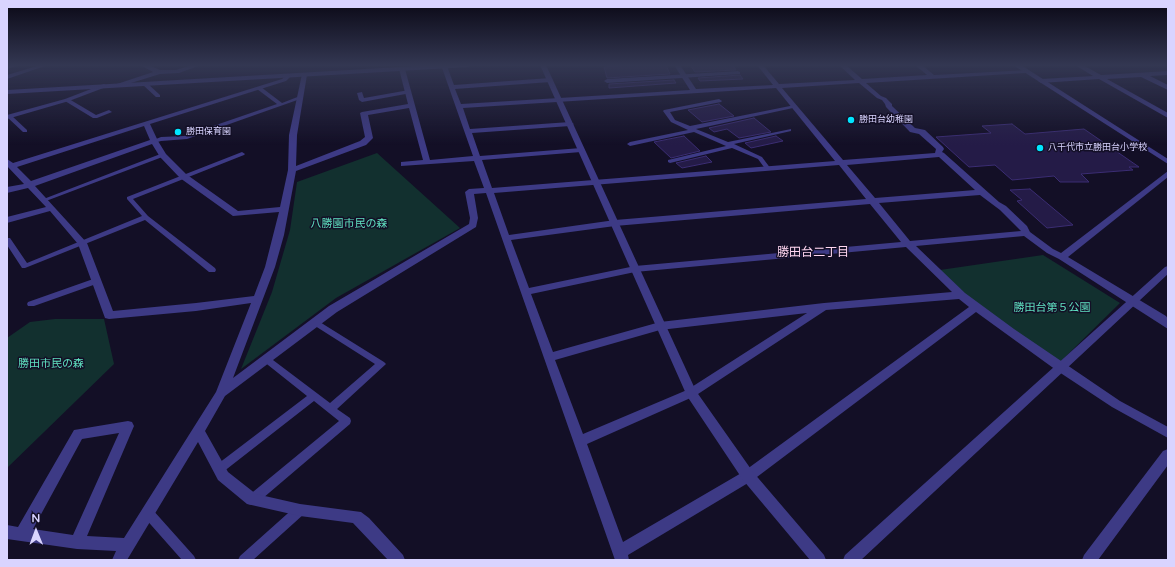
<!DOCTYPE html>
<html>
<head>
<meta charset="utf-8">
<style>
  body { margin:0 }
  #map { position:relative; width:1175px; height:567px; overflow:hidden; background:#130f26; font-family:"Varela Round",sans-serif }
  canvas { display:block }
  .frame { position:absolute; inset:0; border:8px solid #d9d4ff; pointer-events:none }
  .north { position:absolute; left:16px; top:511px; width:40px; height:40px; -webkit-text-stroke:3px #130f26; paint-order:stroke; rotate:359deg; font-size:11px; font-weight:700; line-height:16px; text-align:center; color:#d9d4ff }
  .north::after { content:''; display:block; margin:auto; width:14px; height:18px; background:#d9d4ff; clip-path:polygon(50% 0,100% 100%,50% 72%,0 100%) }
</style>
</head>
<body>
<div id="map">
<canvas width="1175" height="567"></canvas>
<div class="frame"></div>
<div class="north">N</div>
</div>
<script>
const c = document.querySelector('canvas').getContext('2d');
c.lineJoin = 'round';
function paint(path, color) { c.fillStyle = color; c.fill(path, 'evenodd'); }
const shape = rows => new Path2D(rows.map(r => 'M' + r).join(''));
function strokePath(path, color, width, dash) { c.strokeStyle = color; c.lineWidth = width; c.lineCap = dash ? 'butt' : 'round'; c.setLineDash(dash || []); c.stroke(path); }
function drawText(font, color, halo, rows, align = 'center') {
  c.font = font + ' "Varela Round","Noto Sans JP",sans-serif'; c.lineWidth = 3; c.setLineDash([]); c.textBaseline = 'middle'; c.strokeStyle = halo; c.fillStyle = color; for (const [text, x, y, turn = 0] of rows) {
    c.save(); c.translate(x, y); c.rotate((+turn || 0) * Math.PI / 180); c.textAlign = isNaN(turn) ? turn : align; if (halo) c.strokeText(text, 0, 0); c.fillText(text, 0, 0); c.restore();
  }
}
const green = shape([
  [377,153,460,228,336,298,241,369,272,292,290,230,297,182],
  [1043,255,1120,303,1059,363,978,306,940,270],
  [55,319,104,319,114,364,7,468,7,338,30,322]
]);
const building = shape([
  [630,65,666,65,670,74,607,78,604,67,630,65],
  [690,65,733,65,736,70,695,72,690,65],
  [740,75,743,79,700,81,698,78,740,75],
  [674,80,676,83,609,88,609,84,674,80],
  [719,104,734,116,702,122,688,110,719,104],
  [754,118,771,132,739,138,727,129,714,132,709,128,754,118],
  [1012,124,1025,134,1084,129,1139,167,1129,167,1133,170,1081,174,1089,182,1060,182,1054,176,1012,180,995,165,969,167,936,137,991,133,982,126,1012,124],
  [684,136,700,151,671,158,654,142,684,136],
  [776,136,783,141,751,148,745,143,776,136],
  [706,156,712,162,682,168,676,163,706,156],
  [1030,189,1073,225,1047,228,1017,201,1022,200,1010,190,1030,189]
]);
const service = shape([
  [12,65,20,65,7,69,7,66,12,65],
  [40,65,48,65,7,79,7,75,40,65],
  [738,71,740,72,740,74,607,83,604,81,607,79,738,71],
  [143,83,147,83,160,95,160,97,156,97,143,85,143,83],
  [257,87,261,87,282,103,300,96,303,98,187,139,161,141,154,143,151,141,161,137,184,136,277,104,257,89,257,87],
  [409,90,411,91,411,93,362,102,359,100,357,93,362,92,364,98,409,90],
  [65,99,69,99,96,115,109,110,112,112,97,118,93,118,65,101,65,99],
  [719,99,722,101,721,102,670,112,675,120,690,126,795,105,796,106,793,108,696,129,728,142,791,129,791,131,734,144,762,157,771,169,770,170,766,170,758,159,732,148,670,163,668,162,668,160,726,146,694,132,630,146,627,144,630,142,688,130,671,122,663,111,664,110,719,99],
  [7,115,11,115,27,130,27,132,23,132,7,117,7,115],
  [242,152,245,154,244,155,133,199,148,216,215,268,216,270,215,272,209,272,145,220,25,268,22,268,7,245,7,238,10,238,27,263,142,216,127,199,127,197,242,152],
  [163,153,166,155,165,156,46,201,44,202,41,200,163,153],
  [96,278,99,279,100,281,99,283,34,306,28,306,27,304,28,302,96,278],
  [315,319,384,362,386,364,337,409,350,418,351,421,350,424,256,504,252,505,248,504,246,500,248,496,339,421,314,401,223,472,219,474,215,472,214,469,215,466,307,396,263,361,261,359,263,357,269,357,330,403,375,364,312,324,311,322,312,320,315,319],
  [300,505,304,506,306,510,304,514,253,560,238,560,240,556,296,506,300,505],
  [148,508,152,509,194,556,196,560,182,560,144,517,142,513,144,509,148,508]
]);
const minor = shape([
  [140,65,149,65,160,70,176,70,191,65,201,65,179,73,160,74,118,87,114,87,114,85,153,72,140,65],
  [441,65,447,66,454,85,550,78,553,80,550,82,455,89,461,104,690,90,674,65,680,65,696,89,773,85,757,65,763,65,779,84,855,80,839,65,846,65,862,79,927,75,915,65,922,65,934,75,1027,70,1027,72,1025,73,866,83,881,96,886,98,892,104,892,106,915,128,925,130,943,147,944,149,942,152,944,153,999,202,1006,206,1027,226,1030,232,1053,249,1061,253,1168,171,1168,177,1068,257,1166,316,1168,319,1168,329,1059,259,1047,253,1024,236,916,246,965,293,1014,329,1120,401,1168,427,1168,438,1112,407,1056,370,976,312,753,480,628,555,629,560,615,560,486,193,474,194,478,218,476,227,337,312,225,396,205,431,228,472,256,494,300,504,361,512,369,518,403,555,405,560,388,560,353,523,300,516,247,504,218,480,198,442,127,560,112,560,116,551,77,549,7,539,7,525,18,527,74,430,128,421,132,422,134,426,87,536,124,538,216,392,251,303,196,311,109,319,105,318,78,244,50,211,7,223,7,217,46,207,28,188,7,193,7,187,24,184,7,166,7,159,13,163,282,79,288,74,291,76,286,81,150,124,158,141,166,154,186,174,238,211,280,207,288,170,289,135,302,74,307,75,297,135,296,166,360,141,365,137,360,113,362,112,408,104,399,69,402,67,405,69,430,160,473,156,441,65],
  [859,83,877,98,882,100,885,104,886,107,910,132,919,134,936,149,935,153,843,160,782,88,859,83],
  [776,88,835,161,492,188,482,160,581,152,585,150,581,148,480,156,472,133,570,126,574,124,570,122,470,129,463,108,776,88],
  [409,108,423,160,401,162,401,166,474,161,484,188,469,189,465,192,470,218,469,224,329,306,233,378,275,267,284,235,296,171,366,145,373,138,368,115,409,108],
  [144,126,150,140,31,181,17,167,144,126],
  [152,144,160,157,180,178,233,216,279,212,265,267,254,296,196,303,113,311,87,243,35,186,152,144],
  [939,157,975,190,875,198,847,165,939,157],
  [839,165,866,199,615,220,509,235,494,193,839,165],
  [980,195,1000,210,1021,231,910,241,879,203,980,195],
  [870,204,901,242,635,266,529,288,511,240,615,226,870,204],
  [906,247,952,292,824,303,660,322,553,352,531,294,635,272,906,247],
  [959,299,969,307,743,472,623,542,587,444,695,396,826,310,959,299],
  [807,313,687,390,583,434,555,360,660,330,807,313],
  [119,433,73,535,33,529,82,439,119,433],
  [1075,65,1083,65,1101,75,1168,71,1168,75,1150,76,1168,85,1168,90,1141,77,1107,79,1168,113,1168,118,1099,79,1041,83,1038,81,1041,79,1093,76,1075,65],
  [104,84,107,86,106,87,69,101,7,119,7,115,65,99,104,84],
  [1168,449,1168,465,1098,560,1082,560,1084,555,1163,451,1168,449]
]);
const tertiary = shape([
  [433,65,471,65,468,67,7,94,7,90,433,65],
  [540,65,546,65,696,391,753,472,824,555,826,560,810,560,743,480,687,396,540,65],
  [1013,65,1021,65,1168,159,1168,164,1013,65],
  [1168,266,1168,274,861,560,843,560,845,555,1165,267,1168,266]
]);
const markers = [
  [851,120,4,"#00e5ff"],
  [178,132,4,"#00e5ff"],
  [1040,148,4,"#00e5ff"]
];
const farPoinames = [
  ["勝田台幼稚園",859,120],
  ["勝田保育園",186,132],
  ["八千代市立勝田台小学校",1048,148]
];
const parkNames = [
  ["八勝園市民の森",349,224],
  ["勝田台第５公園",1052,308],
  ["勝田市民の森",51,364]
];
const neighbourhoodNames = [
  ["勝田台二丁目",813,253]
];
paint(green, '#12302f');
paint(building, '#241b47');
strokePath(building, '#3b2d73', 1);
paint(service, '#3d3a85');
paint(minor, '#3d3a85');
paint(tertiary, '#3d3a85');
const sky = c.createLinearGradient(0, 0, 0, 145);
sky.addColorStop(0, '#0a0815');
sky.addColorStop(0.45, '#333752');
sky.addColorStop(1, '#33375200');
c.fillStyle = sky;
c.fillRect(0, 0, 1175, 145);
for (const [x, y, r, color] of markers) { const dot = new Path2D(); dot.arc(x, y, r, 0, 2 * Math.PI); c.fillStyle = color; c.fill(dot); strokePath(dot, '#130f26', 1.5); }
drawText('9px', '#d9d4ff', '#130f26', farPoinames, 'left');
drawText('11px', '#5fe0c0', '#130f26', parkNames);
drawText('12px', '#ffd6f0', '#130f26', neighbourhoodNames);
</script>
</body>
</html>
